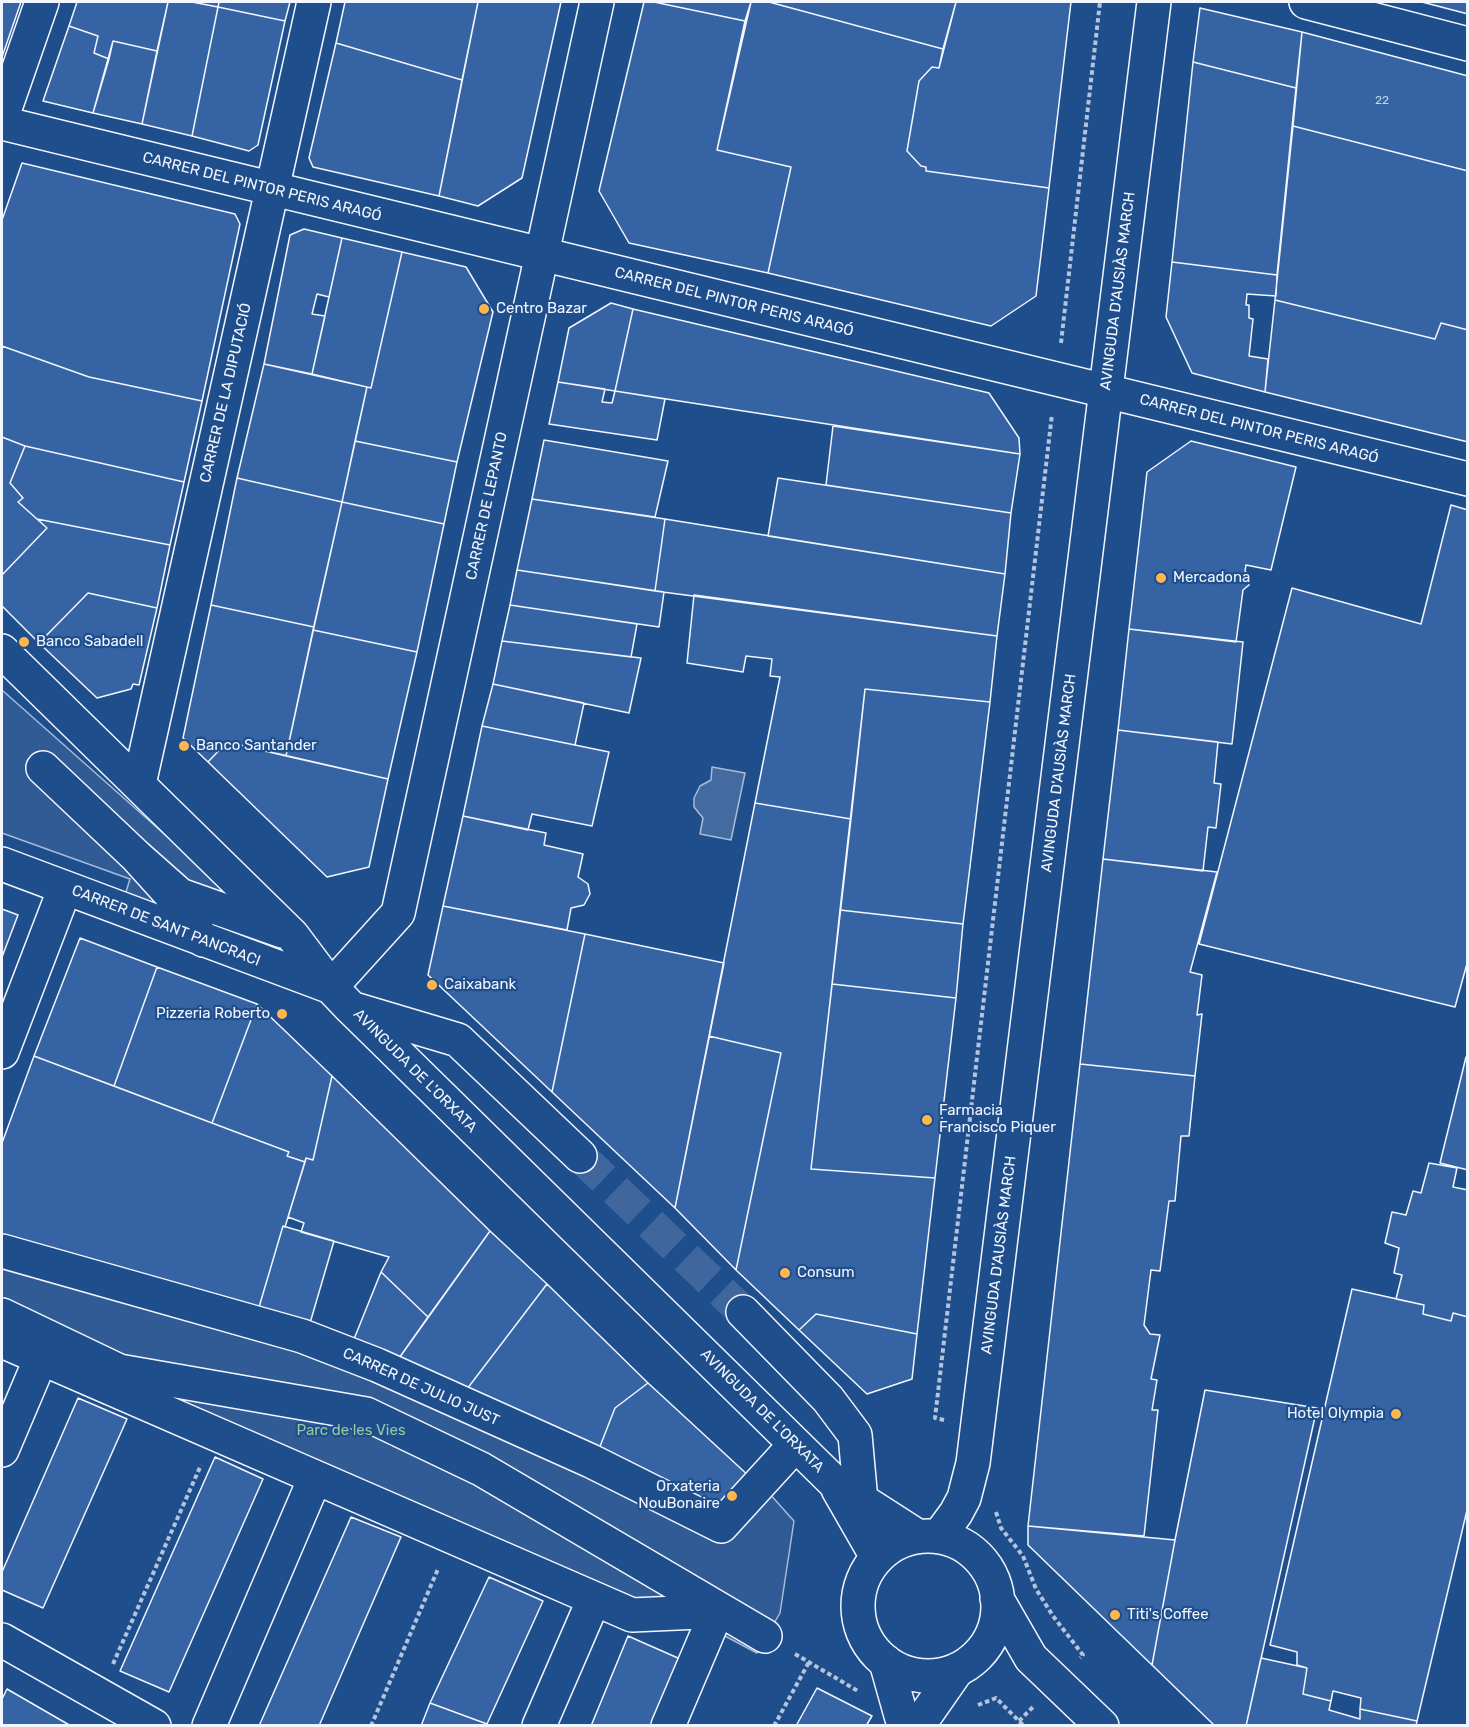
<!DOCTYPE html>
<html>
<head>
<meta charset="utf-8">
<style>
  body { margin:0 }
  #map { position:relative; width:1469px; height:1727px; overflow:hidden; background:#1f4e8c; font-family:Rubik,sans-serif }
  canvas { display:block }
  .frame { position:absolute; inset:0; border:3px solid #f2f6ff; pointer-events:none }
</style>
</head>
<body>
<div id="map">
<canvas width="1469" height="1727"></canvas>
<div class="frame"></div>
</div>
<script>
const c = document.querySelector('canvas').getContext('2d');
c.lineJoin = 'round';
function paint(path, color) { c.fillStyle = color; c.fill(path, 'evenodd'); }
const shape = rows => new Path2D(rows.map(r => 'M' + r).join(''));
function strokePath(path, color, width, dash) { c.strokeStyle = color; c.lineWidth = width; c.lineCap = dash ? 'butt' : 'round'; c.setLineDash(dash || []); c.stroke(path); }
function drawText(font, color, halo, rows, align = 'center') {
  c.font = font + ' Rubik,sans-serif'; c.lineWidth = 4.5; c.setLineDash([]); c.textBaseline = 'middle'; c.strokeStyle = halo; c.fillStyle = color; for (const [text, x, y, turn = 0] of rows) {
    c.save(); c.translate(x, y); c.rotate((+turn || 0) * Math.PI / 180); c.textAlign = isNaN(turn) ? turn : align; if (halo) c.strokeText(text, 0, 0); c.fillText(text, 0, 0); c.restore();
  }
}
const built = shape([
  [2,690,233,895,178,916,125,895,130,879,2,833,2,690],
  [2,1252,768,1492,794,1521,780,1613,757,1653,708,1627,2,1355,2,1252]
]);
const water = shape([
  [712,767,745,773,731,840,700,834,703,818,694,807,694,798,700,786,711,780,712,767]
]);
const building = shape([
  [2,2,21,2,2,57,2,2],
  [77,2,168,2,157,51,113,41,109,59,94,53,98,36,69,26,77,2],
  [168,2,192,2,218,7,192,136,142,124,168,2],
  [192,2,219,2,218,7,192,2],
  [219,2,290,2,285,21,218,7,219,2],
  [345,2,478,2,462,80,336,43,345,2],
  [478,2,561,2,522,178,478,206,439,196,478,2],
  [644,2,654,2,745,21,717,150,791,167,768,273,629,243,599,191,644,2],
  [654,2,751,2,745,21,654,2],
  [751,2,769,2,943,49,939,68,932,67,919,81,907,151,921,166,926,167,926,171,1049,188,1036,296,991,326,768,273,791,167,717,150,751,2],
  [769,2,956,2,943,49,769,2],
  [956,2,1071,2,1049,188,926,171,926,167,921,166,907,151,919,81,932,67,939,68,956,2],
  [1422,2,1468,2,1468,14,1422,2],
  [218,7,285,21,258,145,249,151,192,136,218,7],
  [1200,8,1302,32,1296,88,1193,62,1200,8],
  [69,26,98,36,94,53,109,59,93,113,43,101,69,26],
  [1302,32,1468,76,1468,171,1293,126,1302,32],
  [113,41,157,51,142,124,93,113,113,41],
  [336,43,462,80,439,196,313,167,309,158,336,43],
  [1193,62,1296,88,1277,275,1172,262,1193,62],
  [1293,126,1468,171,1468,330,1441,323,1435,339,1275,300,1293,126],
  [22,163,235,214,240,224,202,401,89,377,2,346,2,220,22,163],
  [304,229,342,238,329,297,317,294,312,314,325,316,312,374,264,364,290,235,304,229],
  [342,238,402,252,371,388,312,374,342,238],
  [402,252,466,267,493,312,457,462,355,441,367,387,371,388,402,252],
  [1172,262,1277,275,1276,296,1247,294,1246,305,1249,305,1249,318,1253,319,1249,356,1268,359,1265,392,1192,373,1166,317,1172,262],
  [1275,300,1435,339,1441,323,1468,330,1468,442,1265,392,1275,300],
  [611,303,633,309,615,391,558,382,569,328,611,303],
  [633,309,989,393,1019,438,1020,454,615,391,633,309],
  [2,346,89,377,202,401,184,482,25,446,2,437,2,346],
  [264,364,367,387,342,502,237,478,264,364],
  [558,382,605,389,602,402,612,403,615,391,665,399,657,440,549,424,558,382],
  [833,426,1020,454,1011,513,826,485,833,426],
  [2,437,25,446,10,483,23,498,18,502,47,528,2,575,2,437],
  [544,440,668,461,655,517,532,499,544,440],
  [355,441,457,462,444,524,342,502,355,441],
  [1191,441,1296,467,1271,570,1246,565,1245,571,1249,575,1249,585,1243,590,1236,642,1129,629,1147,472,1191,441],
  [25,446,184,482,170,545,37,519,18,502,23,498,10,483,25,446],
  [237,478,342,502,314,627,211,605,237,478],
  [778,478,1011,513,1005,574,768,536,778,478],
  [532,499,665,519,655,591,517,570,532,499],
  [342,502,444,524,417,652,313,630,342,502],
  [1451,505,1468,510,1468,960,1455,1007,1199,944,1292,588,1421,624,1451,505],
  [37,519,170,545,157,608,88,593,39,643,2,606,2,575,47,528,37,519],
  [665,519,1005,574,997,636,655,591,665,519],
  [517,570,664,592,659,627,510,605,517,570],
  [88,593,157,608,139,685,133,684,131,689,97,698,39,643,88,593],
  [694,595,997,636,990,702,865,689,851,819,755,803,780,677,770,676,772,659,746,656,743,672,687,663,694,595],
  [211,605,314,627,286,756,227,742,208,762,183,738,211,605],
  [510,605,637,624,631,657,502,641,510,605],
  [1129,629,1243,642,1232,744,1118,730,1129,629],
  [313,630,417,652,388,779,286,756,313,630],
  [502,641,641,658,629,713,493,684,502,641],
  [493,684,584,703,575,745,482,726,493,684],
  [865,689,990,702,963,924,840,910,865,689],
  [482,726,609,752,592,826,532,814,528,830,463,816,482,726],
  [1118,730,1218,742,1214,783,1221,784,1216,828,1208,827,1203,871,1103,859,1118,730],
  [227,742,388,779,369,867,327,877,208,762,227,742],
  [755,803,851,819,811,1169,935,1178,917,1334,816,1314,799,1330,736,1270,781,1053,709,1036,755,803],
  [463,816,546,833,544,845,583,854,578,877,588,884,590,894,584,905,571,908,567,930,443,906,463,816],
  [1103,859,1217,872,1190,972,1202,975,1197,1015,1202,1014,1195,1076,1080,1064,1103,859],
  [443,906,585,934,552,1092,428,975,443,906],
  [2,909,18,915,2,957,2,909],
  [840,910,963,924,956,998,832,984,840,910],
  [585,934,724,963,675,1208,552,1092,585,934],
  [80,938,157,967,114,1086,34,1056,80,938],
  [157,967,257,1004,212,1123,114,1086,157,967],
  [832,984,956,998,935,1178,811,1169,832,984],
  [257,1004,332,1076,313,1160,306,1158,305,1162,287,1156,289,1152,212,1123,257,1004],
  [709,1036,781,1053,736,1270,675,1208,709,1036],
  [34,1056,289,1152,287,1156,305,1162,285,1227,283,1226,257,1314,2,1237,2,1143,34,1056],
  [1466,1057,1468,1057,1468,1170,1440,1163,1466,1057],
  [1080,1064,1195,1076,1189,1136,1181,1136,1175,1201,1169,1201,1160,1271,1151,1270,1144,1325,1150,1334,1160,1335,1151,1379,1157,1380,1152,1410,1158,1410,1144,1536,1028,1526,1080,1064],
  [332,1076,490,1231,428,1317,381,1272,389,1257,301,1232,304,1223,288,1217,306,1158,313,1160,332,1076],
  [1429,1163,1457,1168,1453,1187,1468,1190,1468,1317,1453,1313,1451,1321,1423,1314,1424,1305,1396,1299,1402,1275,1394,1273,1399,1248,1385,1243,1392,1212,1406,1215,1413,1191,1421,1193,1429,1163],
  [283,1226,334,1241,308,1330,257,1314,283,1226],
  [490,1231,547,1284,467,1389,397,1361,490,1231],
  [381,1272,428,1317,397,1361,352,1344,381,1272],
  [547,1284,648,1383,615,1408,599,1449,467,1389,547,1284],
  [1352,1289,1424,1305,1423,1314,1451,1321,1453,1313,1468,1317,1468,1506,1417,1721,1360,1709,1361,1698,1333,1691,1331,1701,1303,1694,1307,1668,1297,1665,1297,1652,1270,1645,1352,1289],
  [816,1314,917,1334,912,1379,867,1394,799,1330,816,1314],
  [648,1383,750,1477,722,1511,599,1449,615,1408,648,1383],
  [1205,1390,1317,1408,1246,1726,1215,1726,1152,1665,1175,1540,1205,1390],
  [78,1398,127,1419,43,1608,2,1590,2,1572,78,1398],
  [215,1457,263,1479,169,1692,120,1671,215,1457],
  [351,1517,401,1537,319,1726,259,1726,351,1517],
  [1028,1526,1175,1540,1152,1665,1028,1545,1028,1526],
  [489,1577,543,1601,487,1724,430,1703,489,1577],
  [628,1636,687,1662,659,1726,591,1726,628,1636],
  [1261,1658,1307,1668,1303,1694,1331,1701,1329,1710,1360,1719,1360,1709,1417,1721,1416,1726,1246,1726,1261,1658],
  [817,1688,872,1716,866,1726,796,1726,817,1688],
  [7,1689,71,1726,2,1726,2,1699,7,1689],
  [430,1703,487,1724,486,1726,421,1726,430,1703]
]);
const minorTunnel = shape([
  [580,1156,743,1312]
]);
const path = shape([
  [1061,343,1100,2],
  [944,1420,935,1418,1052,414],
  [996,1512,1001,1528,1023,1556,1036,1589,1053,1616,1083,1655,1080,1658],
  [795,1654,858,1691],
  [113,1664,201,1465],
  [978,1705,996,1698,1024,1726],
  [1019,1721,1033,1707],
  [371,1726,438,1569],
  [774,1726,809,1662]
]);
const minor = shape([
  [1306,2,1468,44],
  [2,117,42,2],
  [2,123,1468,479],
  [2,651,292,935,331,987,351,1008,836,1484,917,1536],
  [43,768,136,856],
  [139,784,314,2],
  [2,864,331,987],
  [203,940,174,898,136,856,180,895,282,931],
  [331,987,398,913,597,2],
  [354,1009,458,1040,580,1156],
  [2,1052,65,888],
  [2,1251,302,1336,377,1365,591,1461,721,1526,795,1445],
  [743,1312,828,1399,855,1435,861,1501],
  [2,1315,119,1371,366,1414,481,1469,765,1636],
  [2,1341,632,1615,722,1611],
  [2,1450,41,1358],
  [838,1489,877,1557],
  [939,1536,956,1513,964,1498,973,1463,1154,2],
  [2,1640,154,1726],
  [886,1662,904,1726],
  [209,1726,315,1478],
  [539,1726,594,1599],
  [668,1726,717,1611],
  [918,1726,957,1670]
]);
const major = shape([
  '858 1606a70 70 0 1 1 140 0a70 70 0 1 1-140 0Z',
  [997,1599,1031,1658,1102,1726]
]);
const markers = [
  [484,309,6,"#ffb74d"],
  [1161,578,6,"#ffb74d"],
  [24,642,6,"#ffb74d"],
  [184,746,6,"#ffb74d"],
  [432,985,6,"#ffb74d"],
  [282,1014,6,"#ffb74d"],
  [927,1120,6,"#ffb74d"],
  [785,1273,6,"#ffb74d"],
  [1396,1414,6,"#ffb74d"],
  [732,1496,6,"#ffb74d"],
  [1115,1615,6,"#ffb74d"]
];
const numberNames = [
  ["22",1382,101]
];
const streetNames = [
  ["CARRER DEL PINTOR PERIS ARAGÓ",262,187,14],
  ["AVINGUDA D'AUSIÀS MARCH",1118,291,-83],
  ["CARRER DEL PINTOR PERIS ARAGÓ",734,302,14],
  ["CARRER DE LA DIPUTACIÓ",226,393,-77],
  ["CARRER DEL PINTOR PERIS ARAGÓ",1259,429,14],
  ["CARRER DE LEPANTO",487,506,-78],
  ["AVINGUDA D'AUSIÀS MARCH",1059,773,-83],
  ["CARRER DE SANT PANCRACI",166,926,21],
  ["AVINGUDA DE L'ORXATA",415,1071,45],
  ["AVINGUDA D'AUSIÀS MARCH",999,1255,-83],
  ["CARRER DE JULIO JUST",421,1387,24],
  ["AVINGUDA DE L'ORXATA",762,1411,45]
];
const poiNames = [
  ["Centro Bazar",496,309],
  ["Mercadona",1173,578],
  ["Banco Sabadell",36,642],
  ["Banco Santander",196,746],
  ["Caixabank",444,985],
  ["Pizzeria Roberto",270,1014,"right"],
  ["Farmacia",939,1111],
  ["Francisco Piquer",939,1128],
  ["Consum",797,1273],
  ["Hotel Olympia",1384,1414,"right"],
  ["Orxateria",720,1487,"right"],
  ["NouBonaire",720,1504,"right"],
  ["Titi's Coffee",1127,1615]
];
const parkNames = [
  ["Parc de les Vies",351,1431]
];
paint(built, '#305b95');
strokePath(built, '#a8bbd7', 1.5);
paint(water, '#446ba0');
strokePath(water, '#a8bbd7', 1.5);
paint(building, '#3563a3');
strokePath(building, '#f2f6ff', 1.5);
strokePath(minorTunnel, '#3f679d', 33, [33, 16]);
strokePath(minor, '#f2f6ff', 36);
strokePath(major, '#f2f6ff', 36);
strokePath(path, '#b3c4dc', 4, [4.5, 3]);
strokePath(minor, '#1f4e8c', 33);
strokePath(major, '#1f4e8c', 33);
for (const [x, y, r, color] of markers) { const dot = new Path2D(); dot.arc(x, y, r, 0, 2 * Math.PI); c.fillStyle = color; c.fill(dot); strokePath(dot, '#1f4e8c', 2); }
drawText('12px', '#c3d1e8', null, numberNames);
drawText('15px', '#f2f6ff', '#1f4e8c', streetNames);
drawText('15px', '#f2f6ff', '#1f4e8c', poiNames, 'left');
drawText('15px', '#97c8a6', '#1f4e8c', parkNames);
</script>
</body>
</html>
